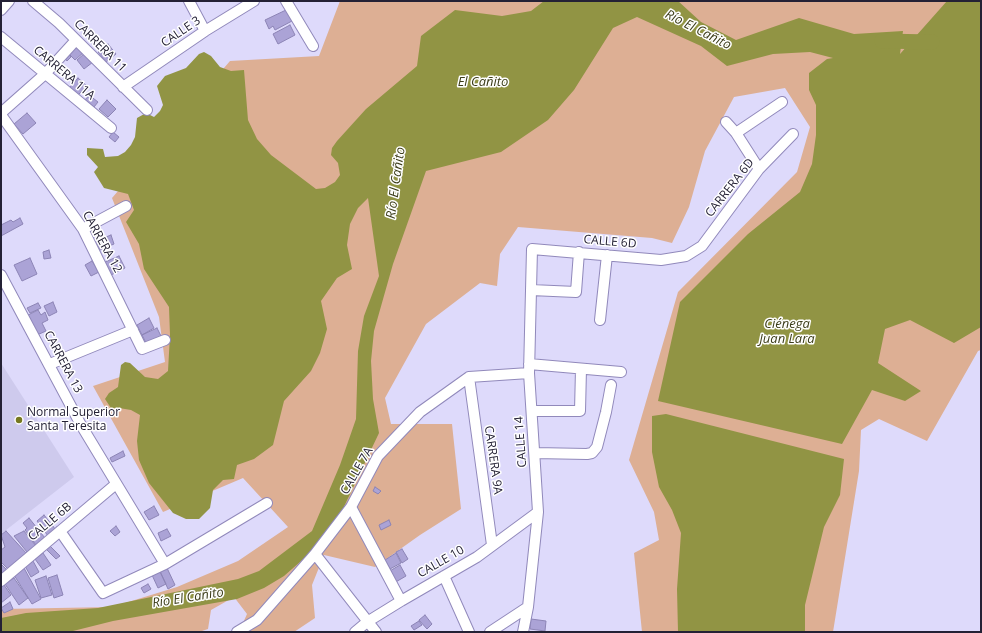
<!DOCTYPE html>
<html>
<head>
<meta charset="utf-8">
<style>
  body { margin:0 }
  #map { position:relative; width:982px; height:633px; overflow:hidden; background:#dedafb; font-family:"Open Sans",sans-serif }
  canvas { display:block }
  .frame { position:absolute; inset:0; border:2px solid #242135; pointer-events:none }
</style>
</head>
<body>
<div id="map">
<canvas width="982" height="633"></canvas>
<div class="frame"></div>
</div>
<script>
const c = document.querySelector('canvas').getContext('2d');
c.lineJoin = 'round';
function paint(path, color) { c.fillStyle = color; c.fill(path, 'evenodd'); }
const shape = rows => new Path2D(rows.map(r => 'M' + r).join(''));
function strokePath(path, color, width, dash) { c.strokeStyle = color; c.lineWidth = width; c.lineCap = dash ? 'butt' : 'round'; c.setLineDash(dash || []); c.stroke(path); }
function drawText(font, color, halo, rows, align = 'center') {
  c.font = font + ' "Open Sans",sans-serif'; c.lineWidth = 3; c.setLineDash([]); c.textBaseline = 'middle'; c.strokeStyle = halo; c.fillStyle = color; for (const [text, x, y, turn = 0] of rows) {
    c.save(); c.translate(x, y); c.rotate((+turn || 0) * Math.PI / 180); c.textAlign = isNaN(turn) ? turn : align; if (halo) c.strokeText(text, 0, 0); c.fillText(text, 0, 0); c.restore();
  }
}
const built = shape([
  [1,363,74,477,1,534]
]);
const green = shape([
  [340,1,981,1,981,350,978,351,927,441,879,419,861,430,859,471,833,632,642,632,634,553,659,540,654,512,629,460,678,292,797,172,810,127,785,88,734,97,705,151,689,207,672,243,652,238,518,227,500,254,497,286,480,283,426,324,385,398,391,424,452,424,461,509,420,535,375,567,324,555,312,585,315,618,294,632,239,632,247,614,234,597,211,610,208,629,199,632,1,632,1,609,112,607,177,587,238,561,288,527,243,478,163,512,93,386,165,362,159,317,112,198,230,61,319,56]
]);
const water = shape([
  [544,1,678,1,701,22,736,40,799,18,854,34,903,31,900,54,947,1,981,1,981,327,954,343,910,320,885,329,878,363,921,391,905,401,872,390,842,444,658,401,680,302,748,234,800,192,812,164,816,135,816,105,809,90,809,73,827,59,833,58,810,52,773,54,727,66,701,46,637,17,613,28,574,90,548,120,501,152,426,171,393,264,374,331,371,361,373,399,379,433,341,513,328,533,308,555,284,576,264,588,237,599,113,621,69,632,1,632,1,618,26,613,98,608,238,579,259,571,312,531,340,465,356,419,358,351,364,316,379,276,368,198,358,208,350,224,347,245,352,269,337,278,321,301,327,329,320,353,311,371,284,401,273,445,254,459,237,465,234,479,223,480,213,490,210,508,199,519,186,519,173,513,149,483,139,460,137,441,140,415,131,410,119,408,111,408,105,399,109,393,118,387,121,365,125,362,130,363,145,377,158,379,168,371,170,335,169,307,144,269,139,244,126,222,134,210,128,194,104,188,94,172,98,167,87,155,87,148,103,149,105,157,118,156,125,152,131,145,135,137,137,118,146,113,154,117,160,111,163,105,157,86,165,76,186,68,199,54,204,52,211,56,220,67,231,71,244,70,248,120,257,139,271,155,316,189,325,188,335,182,340,175,338,163,331,155,332,148,337,141,366,109,417,66,421,36,455,10,502,16,531,11],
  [666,414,844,459,840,495,824,527,805,605,805,632,678,632,677,589,681,533,672,510,659,487,652,452,652,416]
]);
const river = shape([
  [882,41,932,42]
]);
const building = shape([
  [286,10,292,21,275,30,273,26,269,29,265,20,286,10],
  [290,25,295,35,278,44,273,34,290,25],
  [76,44,84,52,75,60,67,52,76,44],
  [108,44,116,54,106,62,98,52,108,44],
  [67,52,71,57,67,61,63,56,67,52],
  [85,53,93,62,84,69,77,60,85,53],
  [78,78,87,86,78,95,70,87,78,78],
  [89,95,98,102,94,107,85,100,89,95],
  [107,100,116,109,108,117,99,109,107,100],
  [27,113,36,123,23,134,14,124,27,113],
  [113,132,119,137,115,142,109,137,113,132],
  [20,218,23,224,1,236,1,225,11,220,13,222,20,218],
  [111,235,114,244,100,250,96,241,111,235],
  [49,250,51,258,44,259,43,252,49,250],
  [119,256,125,268,111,275,105,262,119,256],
  [30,258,37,274,22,281,14,265,30,258],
  [92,261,99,272,91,276,85,265,92,261],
  [53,302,57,312,49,316,44,306,53,302],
  [38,303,41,308,30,313,27,308,38,303],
  [38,310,41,315,45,312,48,320,42,323,46,331,37,335,28,315,38,310],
  [149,318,154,328,142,335,137,325,149,318],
  [157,328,161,336,146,343,142,335,157,328],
  [123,451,125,456,112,462,110,458,123,451],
  [375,487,381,491,378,494,373,491,375,487],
  [154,506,159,515,149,520,144,512,154,506],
  [44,515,56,530,48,536,37,521,44,515],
  [29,518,45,538,36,545,25,530,27,528,23,523,29,518],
  [389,520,391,525,381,530,379,525,389,520],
  [116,526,120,532,115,536,110,531,116,526],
  [167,529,171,536,161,541,158,533,167,529],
  [6,531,27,554,9,570,1,562,1,550,5,547,1,535,6,531],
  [24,531,36,546,27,552,14,536,24,531],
  [50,546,60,556,56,559,46,549,50,546],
  [402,549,408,559,402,563,396,552,402,549],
  [43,553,51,565,43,570,35,559,43,553],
  [396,553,401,563,390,569,385,560,396,553],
  [33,561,39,572,31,577,25,566,33,561],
  [1,564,8,571,1,576,1,564],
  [400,565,406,576,394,583,388,572,400,565],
  [24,568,41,599,32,604,14,575,24,568],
  [167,568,175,585,168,589,160,571,167,568],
  [160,572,166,584,158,588,152,575,160,572],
  [57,575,63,595,54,598,48,578,57,575],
  [46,576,52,595,41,598,35,580,46,576],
  [14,578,28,598,19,605,5,584,14,578],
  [148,584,151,589,144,593,141,588,148,584],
  [4,585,11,595,1,603,1,587,4,585],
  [10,602,13,609,4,613,1,608,10,602],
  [425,615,432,624,427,629,419,620,425,615],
  [531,619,546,621,545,631,530,629,531,619],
  [419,621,422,625,414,630,411,626,419,621]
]);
const minor = shape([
  [33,1,59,23,147,110],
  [189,1,205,31],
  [286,1,313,46],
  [1,10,9,1],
  [1,37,111,128],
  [123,87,205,31,254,1],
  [1,113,45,74,76,40],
  [1,115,83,229,142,349,165,340],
  [726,122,736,133,759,169],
  [736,133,782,102],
  [83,229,126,206],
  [1,275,81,425,165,564],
  [531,290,576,292,579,252],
  [600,320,607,255],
  [50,364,133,330],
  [529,364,621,372],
  [469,377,492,545],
  [532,411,580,411,581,369],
  [535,453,587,454,592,453,597,447,606,412,611,385],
  [351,507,401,601],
  [60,531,103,593,165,564,267,503],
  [315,554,376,632],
  [444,576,469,632],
  [1,581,116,484],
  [237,632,257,620,315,554,351,507,378,456,420,412,469,377,529,373],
  [355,632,367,622,401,601,477,557,538,512],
  [490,632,528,607],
  [523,632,528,607,538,512,529,373,532,249,661,260,686,256,702,246,759,169,793,134]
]);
const markers = [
  [19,420,4,"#767820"]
];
const streetNames = [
  ["CALLE 3",181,32,-34],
  ["CARRERA 11",100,46,45],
  ["CARRERA 11A",64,73,40],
  ["CARRERA 6D",730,188,-52],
  ["CARRERA 12",102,242,61],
  ["CALLE 6D",610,242,5],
  ["CARRERA 13",63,362,62],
  ["CALLE 14",521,442,-94],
  ["CARRERA 9A",493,460,82],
  ["CALLE 7A",357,471,-60],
  ["CALLE 6B",50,522,-40],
  ["CALLE 10",441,562,-30]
];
const poiNames = [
  ["Normal Superior",27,413],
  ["Santa Teresita",27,427]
];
const waterNames = [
  ["Río El Cañito",698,30,27],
  ["El Cañito",483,82],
  ["Río El Cañito",396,183,-82],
  ["Ciénega",787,324],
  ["Juan Lara",787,339],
  ["Río El Cañito",188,598,-9]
];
paint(built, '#cecaed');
paint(green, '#ddaf94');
paint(water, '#919444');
strokePath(river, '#919444', 15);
paint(building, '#aba3d6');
strokePath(building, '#8c84b5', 1);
strokePath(minor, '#9189bb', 12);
strokePath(minor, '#fff', 10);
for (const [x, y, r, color] of markers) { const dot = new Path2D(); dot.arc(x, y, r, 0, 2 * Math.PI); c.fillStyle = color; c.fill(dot); strokePath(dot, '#fff', 1.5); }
drawText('12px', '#242135', '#fff', streetNames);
drawText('12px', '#242135', '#fff', poiNames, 'left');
drawText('italic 13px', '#3c3d1a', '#fff', waterNames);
</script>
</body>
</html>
